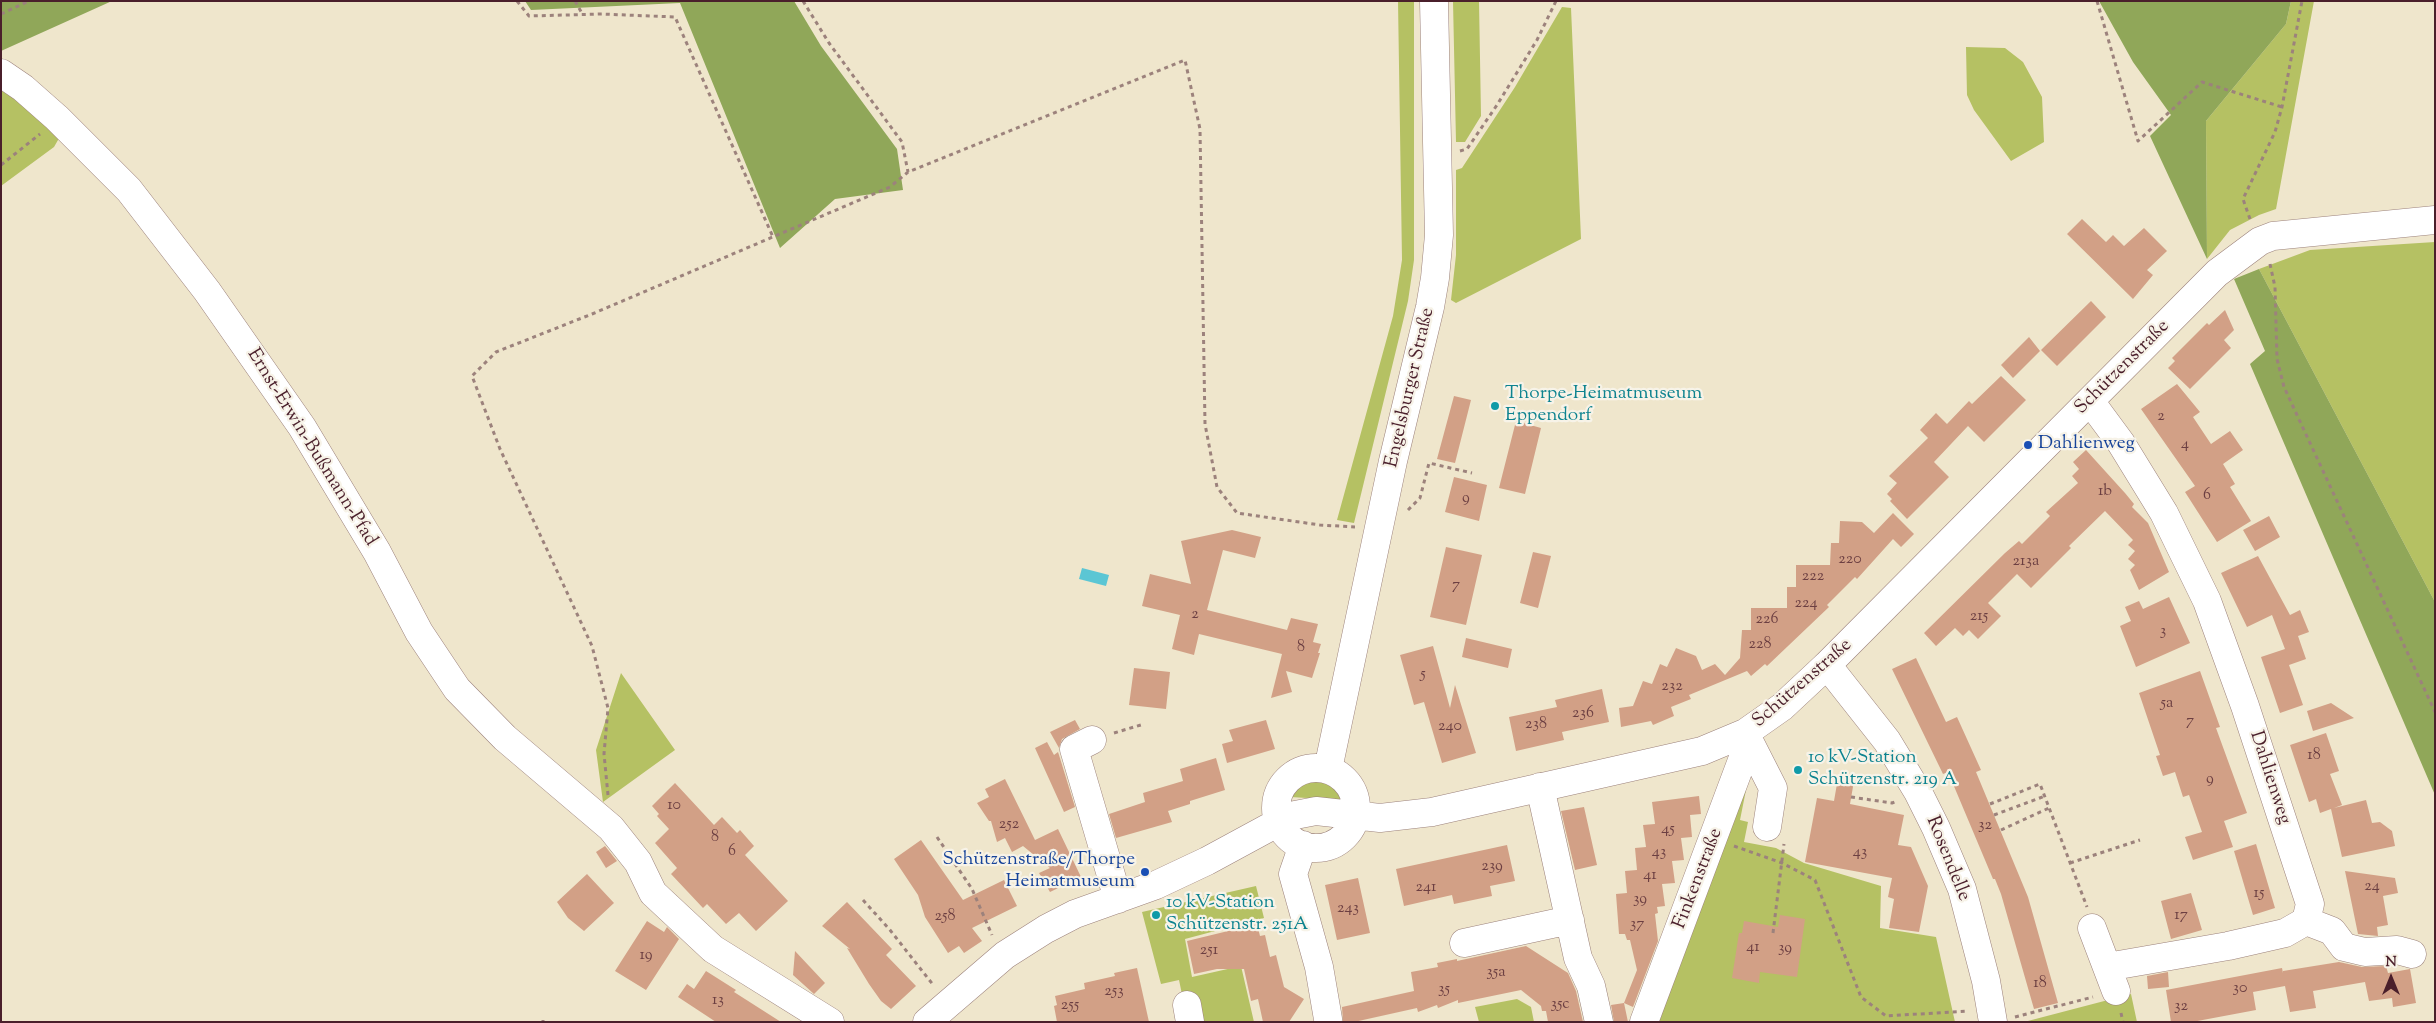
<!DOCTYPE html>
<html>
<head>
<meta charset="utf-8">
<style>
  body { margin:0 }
  #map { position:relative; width:2436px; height:1023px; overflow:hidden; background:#efe6cc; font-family:"Sorts Mill Goudy",serif }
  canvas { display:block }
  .frame { position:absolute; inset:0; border:2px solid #4a1f2b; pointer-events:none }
  .north { position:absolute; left:2366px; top:953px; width:50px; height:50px; -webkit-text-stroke:4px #f7f3e8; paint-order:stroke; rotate:0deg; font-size:14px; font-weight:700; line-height:20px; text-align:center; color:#4a1f2b }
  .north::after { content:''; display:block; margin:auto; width:18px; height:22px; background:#4a1f2b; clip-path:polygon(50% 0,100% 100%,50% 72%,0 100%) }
</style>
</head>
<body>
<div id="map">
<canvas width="2436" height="1023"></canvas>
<div class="frame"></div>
<div class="north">N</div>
</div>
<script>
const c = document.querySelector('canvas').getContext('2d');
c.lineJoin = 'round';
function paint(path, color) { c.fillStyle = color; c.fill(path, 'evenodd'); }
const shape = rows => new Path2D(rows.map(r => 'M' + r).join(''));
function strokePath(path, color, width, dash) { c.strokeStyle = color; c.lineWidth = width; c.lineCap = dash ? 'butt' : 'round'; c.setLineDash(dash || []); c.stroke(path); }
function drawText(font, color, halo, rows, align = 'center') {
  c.font = font + ' "Sorts Mill Goudy",serif'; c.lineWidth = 4.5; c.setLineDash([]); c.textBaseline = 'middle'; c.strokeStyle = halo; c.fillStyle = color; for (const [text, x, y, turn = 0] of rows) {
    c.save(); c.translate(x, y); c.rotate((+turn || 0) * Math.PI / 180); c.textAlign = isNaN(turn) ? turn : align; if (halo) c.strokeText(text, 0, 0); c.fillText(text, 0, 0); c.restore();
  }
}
const green = shape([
  [1398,1,1414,1,1414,260,1408,301,1354,523,1337,520,1393,316,1402,260],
  [1453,1,1479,1,1481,116,1465,142,1456,142],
  [2291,1,2314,1,2276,209,2259,215,2230,230,2207,259,2206,121,2286,24],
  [1562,7,1571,8,1581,239,1456,303,1451,300,1456,255,1456,170,1462,168,1515,87],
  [1966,47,2005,48,2023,62,2042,97,2044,142,2011,161,1974,110,1967,95],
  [1,83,62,133,54,147,1,186],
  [2435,242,2435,602,2259,269,2310,250],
  [621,673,675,750,603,802,596,750],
  [1750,770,1740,820,1748,822,1744,842,1776,848,1804,863,1881,886,1880,928,1936,937,1955,1022,1652,1022],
  [1313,779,1324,780,1334,785,1341,793,1343,800,1290,797,1303,783],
  [1256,886,1264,918,1185,939,1192,977,1241,966,1254,1022,1203,1022,1197,996,1183,999,1179,980,1161,984,1142,912],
  [2131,994,2137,1022,2024,1022],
  [1517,999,1531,1007,1534,1022,1479,1022,1475,1007]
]);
const forest = shape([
  [1,1,112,1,1,51],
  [525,1,794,1,821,46,897,149,903,190,835,199,780,248,680,3,531,10],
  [2099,1,2291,1,2286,24,2206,121,2207,259,2150,136,2171,115,2133,62],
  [2259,269,2435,602,2435,795,2250,364,2265,351,2234,279]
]);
const water = shape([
  [1082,568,1109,575,1106,586,1079,579]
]);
const building = shape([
  [2082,219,2106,242,2113,235,2124,246,2144,228,2167,251,2147,270,2153,275,2133,299,2067,234],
  [2091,301,2106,317,2057,366,2041,350],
  [2225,310,2234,330,2224,340,2231,348,2190,389,2168,368,2175,361,2172,358,2207,323,2209,325],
  [2029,337,2040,351,2013,378,2001,365],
  [2001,376,2026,400,1984,442,1968,426,1934,462,1949,477,1907,519,1890,501,1892,499,1887,494,1897,483,1889,476,1928,438,1920,430,1936,413,1947,424,1969,401,1972,404],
  [2177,384,2200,412,2193,417,2211,444,2230,431,2243,450,2223,464,2235,484,2230,487,2251,521,2217,542,2185,492,2195,486,2141,409],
  [1454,396,1471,400,1455,463,1437,459],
  [1516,421,1541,428,1525,494,1499,488],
  [2086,450,2125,493,2134,504,2132,507,2148,523,2169,572,2139,590,2130,570,2135,565,2128,559,2135,551,2128,545,2133,540,2105,511,2069,546,2071,548,2031,588,2017,574,1988,603,2001,616,1978,639,1969,630,1963,636,1955,628,1936,646,1924,633,2005,553,2019,541,2022,544,2050,516,2046,512,2078,483,2072,476,2079,469,2073,462],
  [1454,477,1487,485,1479,521,1445,512],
  [1893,513,1914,534,1901,547,1893,539,1857,579,1855,577,1827,605,1829,607,1767,666,1765,664,1751,676,1747,671,1689,695,1691,699,1671,707,1674,716,1653,725,1651,721,1621,727,1619,708,1633,706,1643,681,1652,684,1660,664,1667,667,1676,648,1696,656,1702,670,1715,664,1725,675,1740,658,1742,630,1751,630,1751,608,1787,608,1787,587,1796,587,1796,565,1830,565,1831,543,1839,543,1840,521,1862,522,1874,533],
  [2269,516,2280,537,2255,551,2243,530],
  [1232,530,1261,537,1255,558,1223,550,1207,610,1287,630,1291,618,1318,624,1313,642,1321,644,1318,653,1320,653,1312,678,1286,671,1292,692,1271,698,1282,654,1199,634,1194,655,1172,649,1180,615,1142,606,1150,574,1191,584,1181,541],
  [1446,547,1482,555,1466,625,1430,617],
  [1533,552,1551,556,1538,608,1520,603],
  [2258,556,2290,615,2300,610,2309,632,2298,636,2306,659,2289,665,2303,705,2280,713,2261,657,2285,649,2272,615,2247,627,2221,573],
  [2169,597,2190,643,2136,667,2120,626,2131,621,2125,607,2139,601,2143,609],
  [1466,638,1512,649,1508,668,1462,657],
  [1433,646,1450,708,1455,685,1476,753,1442,763,1424,702,1414,705,1400,655],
  [1916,658,1946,722,1957,717,1981,770,1976,772,2028,897,2058,1003,2034,1009,2001,894,1995,879,1993,879,1948,772,1943,774,1892,669],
  [1134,668,1170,672,1166,709,1129,705],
  [2200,671,2220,727,2216,728,2247,813,2224,821,2233,847,2193,860,2185,837,2202,832,2189,795,2183,797,2175,772,2163,776,2156,756,2160,755,2139,693],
  [1602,689,1609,722,1562,732,1564,740,1516,751,1509,717,1557,707,1555,700],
  [2331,703,2354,718,2313,731,2307,711],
  [1075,720,1080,729,1062,739,1059,748,1050,732],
  [1266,720,1275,749,1227,763,1222,744,1233,741,1229,730],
  [2326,733,2339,771,2330,774,2342,805,2334,808,2366,800,2372,823,2380,822,2392,831,2395,846,2342,857,2331,809,2320,813,2316,799,2309,802,2290,745],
  [1047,742,1054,755,1058,752,1059,755,1075,807,1064,812,1035,748],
  [1216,758,1225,790,1190,801,1190,804,1168,811,1172,822,1116,838,1109,814,1145,802,1143,793,1183,781,1180,769],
  [1838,778,1854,781,1850,804,1904,815,1898,845,1911,847,1928,886,1919,932,1889,928,1894,899,1888,897,1892,878,1805,862,1817,798,1834,801],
  [1005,779,1035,840,1058,829,1081,877,1050,892,1039,873,1050,868,1023,846,1012,852,1005,838,997,842,991,821,989,821,977,803,989,797,985,789],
  [675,783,714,825,722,817,737,833,740,830,754,846,745,855,788,901,756,931,739,913,726,924,707,904,703,908,671,874,677,868,655,843,669,829,657,816,659,814,652,806],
  [1699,796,1701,814,1690,815,1692,837,1681,838,1684,860,1672,861,1675,883,1662,884,1665,906,1657,907,1658,913,1655,914,1658,941,1633,1007,1624,1003,1637,970,1630,940,1627,940,1625,934,1619,934,1616,894,1627,893,1625,871,1637,870,1635,848,1646,847,1643,825,1655,824,1652,802],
  [1584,807,1597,865,1575,870,1561,811],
  [921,840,963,900,1004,880,1017,906,972,928,982,941,964,953,959,946,948,953,925,917,918,895,894,859],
  [2256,844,2275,908,2253,915,2234,851],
  [1507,845,1515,881,1490,886,1492,896,1454,904,1452,895,1404,906,1396,869],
  [605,846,617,861,606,868,596,852],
  [2345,871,2395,878,2398,893,2383,896,2388,925,2377,927,2378,936,2358,934],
  [587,874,614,903,584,931,568,918,557,902],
  [1358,878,1370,933,1337,940,1325,885],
  [2191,893,2202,930,2171,939,2161,901],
  [847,902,892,949,886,955,916,986,891,1009,881,1001,869,984,847,948,850,949,822,926],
  [1780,915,1805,919,1797,977,1760,972,1759,983,1732,978,1739,933,1742,933,1744,921,1778,927],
  [647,921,664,932,667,927,679,939,646,990,615,971],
  [1257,924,1260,936,1265,935,1270,957,1276,955,1284,987,1304,999,1289,1022,1263,1022,1258,999,1251,1001,1244,969,1217,969,1194,974,1187,941],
  [1526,946,1568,973,1576,991,1583,1022,1548,1022,1546,1011,1542,1011,1541,1006,1521,990,1458,1003,1458,1000,1438,1008,1437,1005,1418,1012,1417,1008,1354,1022,1343,1022,1342,1007,1414,991,1411,972,1438,967,1437,963,1457,959,1457,961],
  [795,951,825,983,814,994,793,975],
  [2339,962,2362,967,2386,966,2388,973,2410,969,2416,1003,2393,1007,2392,998,2369,1001,2365,982,2313,991,2316,1008,2290,1012,2285,986,2253,992,2256,1010,2192,1022,2171,1022,2166,990,2282,968,2283,973,2283,971],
  [1137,968,1149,1022,1057,1022,1054,1006,1057,1005,1055,996,1085,989,1084,983,1115,976,1114,973],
  [706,971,736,990,734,992,781,1022,716,1022,678,997,687,984,694,989],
  [2168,972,2169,987,2148,989,2147,976],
  [1624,1003,1628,1022,1614,1022,1611,1005]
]);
const path = shape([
  [517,1,529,16,602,14,675,17,773,237],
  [575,1,583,15],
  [803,1,829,43,902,142,908,172],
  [2097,1,2138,141,2202,82,2282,107],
  [1,14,29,1],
  [1460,151,1467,149,1497,105,1537,40,1556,1],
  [1,165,40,134],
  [2250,219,2243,199,2275,132,2282,107,2302,1],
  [2270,264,2275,287,2277,359,2284,387,2435,712],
  [1408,510,1420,498,1429,463,1472,473],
  [1114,733,1144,724],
  [608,795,604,754,608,708,592,646,500,449,472,376,496,352,592,314,890,187,908,172,1185,60,1200,129,1205,424,1217,487,1237,513,1320,525,1355,527],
  [1851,797,1892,803,1897,801],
  [1990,804,2040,784,2087,907],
  [1994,815,2045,796],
  [2001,830,2049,808],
  [937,837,972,889,992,935],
  [1734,846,1782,863,1815,880,1861,997,1886,1016,1968,1011],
  [2070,863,2140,840],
  [863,900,890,930,934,986],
  [1773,933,1784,844],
  [2121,1013,2123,1022],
  [2015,1017,2093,997],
  [543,1020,543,1022]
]);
const minor = shape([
  [1,73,23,88,57,118,129,190,207,291,302,427,377,552,419,632,457,689,505,738,611,828,638,862,653,893,713,949,830,1022],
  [2090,401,2121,443,2164,513,2207,601,2245,706,2310,904,2306,921,2285,933,2228,946,2107,967],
  [1827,665,1887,741,1918,792,1936,828,1962,889,1986,981,1993,1022],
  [1745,733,1773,788,1767,827],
  [1092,740,1074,749,1118,899],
  '1276 808a40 40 0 1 1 80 0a40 40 0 1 1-80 0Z',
  [1328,769,1393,461,1430,307,1435,278,1439,235,1434,1],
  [1540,787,1578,958,1591,986,1599,1022],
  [1303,845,1293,874,1319,967,1328,1019],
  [2306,921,2332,931,2344,947,2365,952,2397,950,2412,954],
  [2092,928,2116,991],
  [1464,943,1570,920],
  [1187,1005,1190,1022],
  [927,1022,1005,955,1046,929,1075,914,1156,885,1207,861,1290,816,1316,811,1380,818,1432,812,1702,751,1745,733,1782,707,1827,665,2217,273,2260,241,2273,236,2435,220],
  [1644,1022,1744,755,1745,733]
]);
const markers = [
  [1495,406,5,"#0f9aa8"],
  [2028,445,5,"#1a4fb4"],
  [1798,770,5,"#0f9aa8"],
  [1145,872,5,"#1a4fb4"],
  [1156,915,5,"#0f9aa8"]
];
const numberNames = [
  ["2",2161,417],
  ["4",2185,445],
  ["1b",2105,492],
  ["6",2207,496],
  ["9",1466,499],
  ["220",1850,560],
  ["213a",2026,562],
  ["222",1813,577],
  ["7",1456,586],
  ["224",1806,604],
  ["2",1195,615],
  ["215",1979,617],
  ["226",1767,620],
  ["3",2163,632],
  ["228",1760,645],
  ["8",1301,648],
  ["5",1423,675],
  ["232",1672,687],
  ["5a",2167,704],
  ["236",1583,714],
  ["7",2190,722],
  ["238",1536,725],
  ["240",1450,727],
  ["18",2314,756],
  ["9",2210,780],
  ["10",674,806],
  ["252",1009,825],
  ["32",1985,826],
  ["45",1668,830],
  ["8",715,838],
  ["6",732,852],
  ["43",1659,853],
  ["43",1860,853],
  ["239",1492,867],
  ["41",1650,876],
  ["24",2372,887],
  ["241",1426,888],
  ["15",2259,894],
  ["39",1640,900],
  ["243",1348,909],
  ["17",2181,916],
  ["258",945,917],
  ["37",1637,925],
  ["41",1753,948],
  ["39",1785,949],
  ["251",1209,951],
  ["19",646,956],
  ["35a",1496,973],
  ["18",2040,984],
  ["30",2240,989],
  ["35",1444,990],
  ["253",1114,992],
  ["13",718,1001],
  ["35c",1560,1005],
  ["255",1070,1006],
  ["32",2181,1007]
];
const streetNames = [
  ["Schützenstraße",2123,368,-45],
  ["Engelsburger Straße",1411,388,-77],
  ["Ernst-Erwin-Bußmann-Pfad",311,448,58],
  ["Schützenstraße",1803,684,-41],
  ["Dahlienweg",2269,778,72],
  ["Rosendelle",1947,859,68],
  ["Finkenstraße",1699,879,-69]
];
const cultureNames = [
  ["Thorpe-Heimatmuseum",1505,395],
  ["Eppendorf",1505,417],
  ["10 kV-Station",1808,759],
  ["Schützenstr. 219 A",1808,781],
  ["10 kV-Station",1166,904],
  ["Schützenstr. 251A",1166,926]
];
const transitNames = [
  ["Dahlienweg",2038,445],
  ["Schützenstraße/Thorpe",1135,861,"right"],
  ["Heimatmuseum",1135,883,"right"]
];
paint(green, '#b5c163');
paint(forest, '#90a759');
paint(water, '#5bc6d4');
paint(building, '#d2a086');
strokePath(minor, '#9c827c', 29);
strokePath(path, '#9c827c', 3, [4, 4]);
strokePath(minor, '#fff', 28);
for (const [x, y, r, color] of markers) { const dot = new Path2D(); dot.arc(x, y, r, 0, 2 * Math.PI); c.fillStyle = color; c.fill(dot); strokePath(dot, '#f7f3e8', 2); }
drawText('16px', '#6c3f42', null, numberNames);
drawText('19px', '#4a1f2b', '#f7f3e8', streetNames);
drawText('19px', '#0d838f', '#f7f3e8', cultureNames, 'left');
drawText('19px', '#164399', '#f7f3e8', transitNames, 'left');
</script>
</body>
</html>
